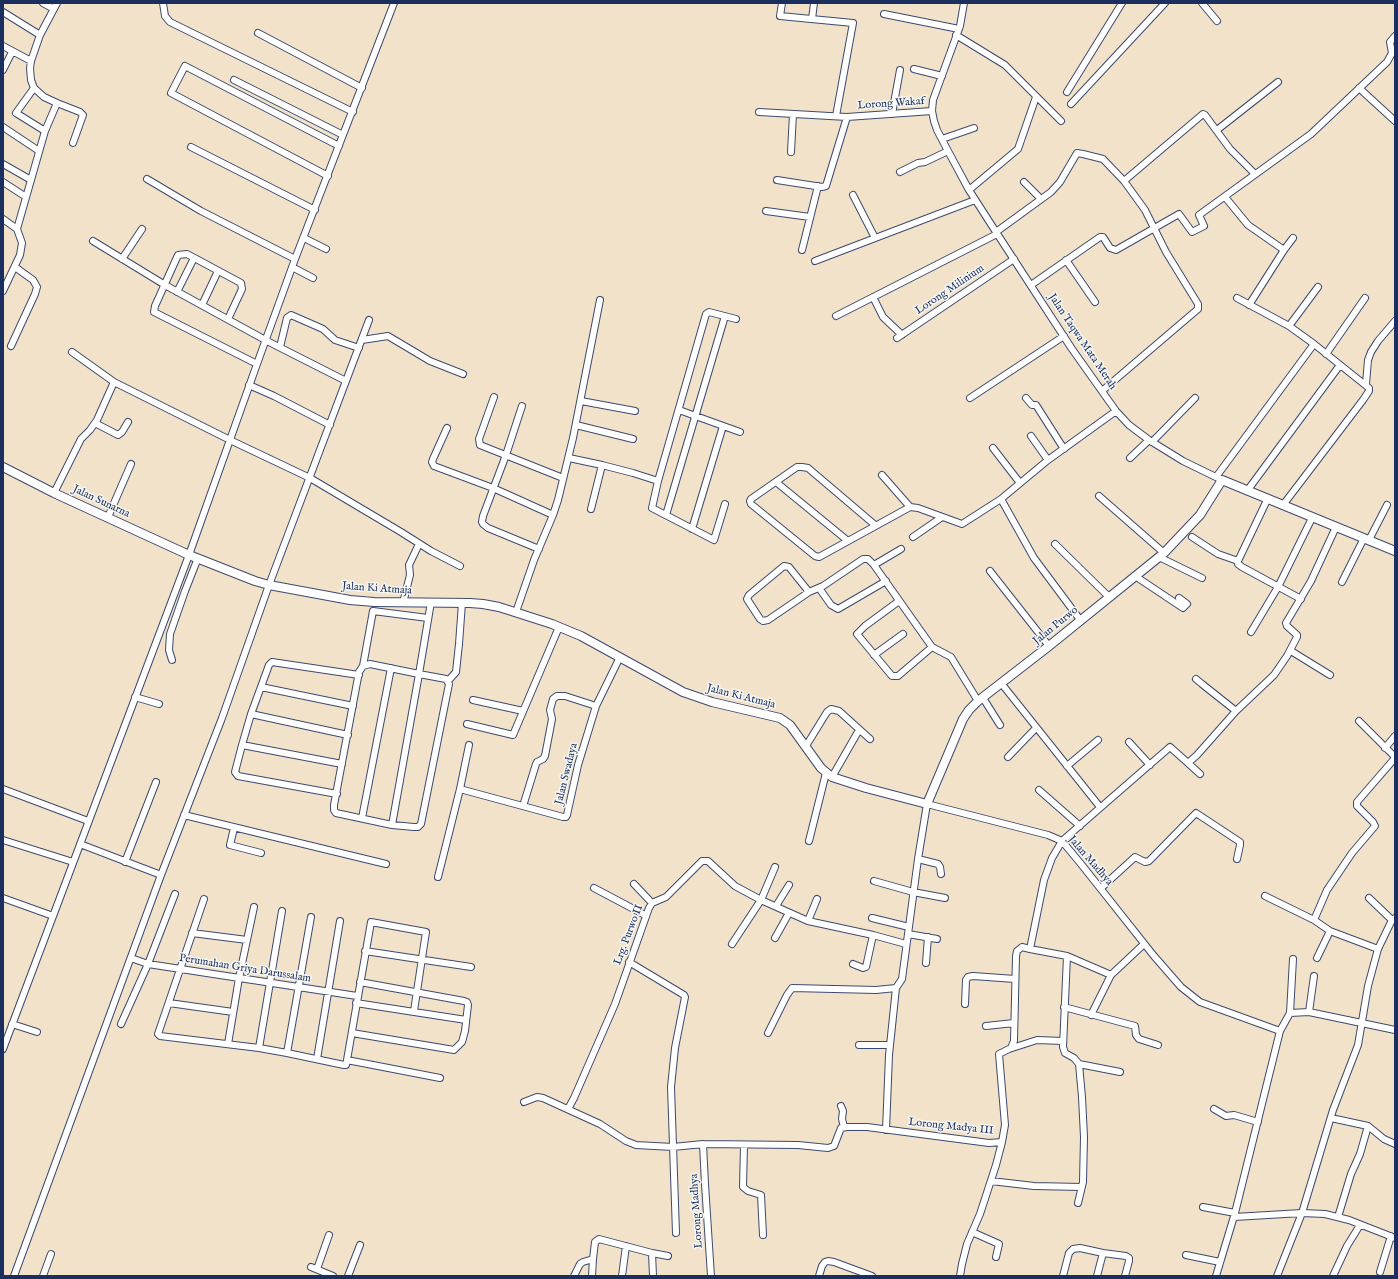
<!DOCTYPE html>
<html>
<head>
<meta charset="utf-8">
<style>
  body { margin:0 }
  #map { position:relative; width:1398px; height:1279px; overflow:hidden; background:#f3e2ca; font-family:"IM FELL English",serif }
  canvas { display:block }
  .frame { position:absolute; inset:0; border:4px solid #1b2f5e; pointer-events:none }
</style>
</head>
<body>
<div id="map">
<canvas width="1398" height="1279"></canvas>
<div class="frame"></div>
</div>
<script>
const c = document.querySelector('canvas').getContext('2d');
c.lineJoin = 'round';
const shape = rows => new Path2D(rows.map(r => 'M' + r).join(''));
function strokePath(path, color, width, dash) { c.strokeStyle = color; c.lineWidth = width; c.lineCap = dash ? 'butt' : 'round'; c.setLineDash(dash || []); c.stroke(path); }
function drawText(font, color, halo, rows, align = 'center') {
  c.font = font + ' "IM FELL English",serif'; c.lineWidth = 3; c.setLineDash([]); c.textBaseline = 'middle'; c.strokeStyle = halo; c.fillStyle = color; for (const [text, x, y, turn = 0] of rows) {
    c.save(); c.translate(x, y); c.rotate((+turn || 0) * Math.PI / 180); c.textAlign = isNaN(turn) ? turn : align; if (halo) c.strokeText(text, 0, 0); c.fillText(text, 0, 0); c.restore();
  }
}
const minor = shape([
  [43,3,54,9],
  [163,3,165,16,170,22,353,112],
  [782,3,780,16,853,23,836,116],
  [964,3,960,26,933,100,932,111,934,121,937,130,948,151,969,190,996,232,1072,349,1116,411,1129,425,1149,440,1183,461,1222,480],
  [1202,3,1217,21],
  [3,12,40,35],
  [884,14,959,29],
  [812,19,814,3],
  [258,33,362,88],
  [956,35,1005,65,1061,121],
  [3,46,31,61],
  [914,69,942,76],
  [3,70,12,52],
  [234,80,343,135],
  [34,88,16,113,45,131],
  [1359,88,1395,121],
  [1067,92,1122,3],
  [57,103,80,112,83,115,73,143],
  [1071,104,1165,3],
  [759,112,847,117],
  [892,114,900,70],
  [3,127,39,151],
  [1217,130,1278,82],
  [942,139,974,128],
  [191,147,315,210],
  [791,152,793,114],
  [3,164,31,180],
  [900,172,918,163,925,162,948,151],
  [328,176,171,93,185,66,339,146],
  [147,179,201,211,295,259],
  [777,180,822,187,826,186,847,117,932,111],
  [1124,181,1203,114,1205,115,1230,149,1255,174],
  [3,182,26,197],
  [1024,182,1041,199],
  [969,190,1018,149,1036,97],
  [853,195,875,238],
  [1225,197,1248,225,1284,250,1249,305],
  [766,211,810,217],
  [3,219,17,229],
  [996,232,1051,192,1060,182,1077,153,1083,154,1103,159,1124,181,1145,210,1166,252,1198,304,1198,309,1102,391],
  [304,238,326,249],
  [93,241,165,285,269,342,346,381],
  [802,250,818,186],
  [1284,250,1293,238],
  [122,259,142,229],
  [1066,260,1095,302],
  [815,261,975,200],
  [292,267,313,278],
  [1031,285,1100,237,1103,237,1110,248,1116,250,1179,214,1192,232,1204,226,1199,215,1311,134,1387,62,1392,53,1390,42,1395,36],
  [3,291,20,255,22,243,17,229,45,131,57,103,44,97,34,88,31,80,30,68,31,61,40,35,57,3],
  [177,292,194,258],
  [873,297,883,317,902,335],
  [1237,298,1289,326,1314,344,1369,388,1369,391,1363,400,1283,505],
  [202,305,218,271],
  [836,316,997,234],
  [228,319,242,289,241,283,187,254,178,255,155,306,154,312,257,364],
  [1289,326,1318,287],
  [897,338,1014,259],
  [362,340,388,336,430,361,463,374],
  [11,346,35,294,37,287,33,280,15,267],
  [280,347,287,318,291,315,323,329,335,340,359,348],
  [72,352,114,382],
  [1326,354,1365,298],
  [1366,384,1368,360,1371,352,1378,341,1395,321],
  [249,385,274,396,330,425],
  [494,397,479,439,480,445,563,478],
  [970,398,1064,336],
  [1026,398,1032,405,1036,405,1064,449],
  [581,401,635,411],
  [522,406,506,455,483,516,482,522,483,524,488,528,539,549],
  [679,410,740,432],
  [95,423,118,435,122,432,128,422],
  [576,425,633,439],
  [447,428,433,459,432,462,434,466,493,488,553,515],
  [1031,436,1048,460],
  [1152,442,1195,398],
  [993,448,1020,483],
  [569,458,602,465,591,509],
  [1130,458,1149,440],
  [602,465,633,473,658,481,652,508,714,540,725,504],
  [882,475,910,507],
  [1216,477,1314,344],
  [658,481,706,314,709,312,736,319],
  [776,482,848,541],
  [1247,491,1340,365],
  [54,493,81,439,90,430,97,420,114,382,232,441,310,478,401,532,431,551,460,566],
  [1099,496,1164,553],
  [1268,498,1238,561,1238,564,1242,567,1301,599],
  [1001,499,1034,558,1081,621],
  [666,515,725,316],
  [108,517,131,464],
  [875,525,808,468,802,467,797,467,751,499,750,501,751,504,815,556,819,557,910,507,918,508,962,524,1001,499,1048,460,1116,411],
  [692,529,723,426],
  [913,537,942,517],
  [1192,537,1218,554,1238,561],
  [1369,540,1387,505],
  [1055,544,1109,597],
  [1159,557,1202,578],
  [874,565,901,549],
  [990,571,1049,646],
  [1135,576,1183,608,1187,604,1179,598],
  [1342,582,1364,538],
  [819,588,831,605,838,609,886,581],
  [809,592,789,567,784,566,749,595,747,599,760,619,763,621,768,620,809,592,823,586,863,559,868,559,874,565,932,647,951,657,978,701],
  [899,601,865,626,857,634,892,676,898,676,932,647],
  [403,603,410,575,409,565,419,544],
  [516,612,534,560,553,515,558,500,573,438,600,300],
  [1251,632,1278,587,1312,518],
  [1291,651,1330,675],
  [874,655,903,634],
  [172,660,169,650,170,634,185,591,198,558],
  [363,666,373,611,428,618],
  [1196,679,1202,684,1236,711],
  [448,681,456,672,459,644,462,603],
  [1001,683,1100,807],
  [261,687,353,706],
  [135,697,159,704],
  [983,698,1000,725],
  [473,700,523,711],
  [251,714,269,665,272,662,359,675],
  [1359,721,1395,757],
  [467,724,513,735,559,627],
  [1129,742,1150,765],
  [242,745,235,772,238,776,337,794],
  [806,746,827,712,831,709,839,711,870,739],
  [1385,748,1395,736],
  [1008,757,1036,728],
  [1188,763,1200,774],
  [342,764,242,745,251,714,348,735],
  [1067,766,1098,740],
  [832,777,859,730],
  [3,789,88,821],
  [460,789,563,817,566,817,567,815,578,765,596,706,620,657],
  [1039,790,1080,826],
  [523,806,536,764,537,762,543,759,545,756,552,719,550,710,553,699,557,696,565,696,596,706],
  [184,815,386,864],
  [362,818,391,668],
  [392,825,414,827,418,827,421,824,449,684,446,679,419,674,370,664,363,666,359,672,334,805,334,810,336,813,392,825,419,674,431,602],
  [234,828,230,845,261,853],
  [3,840,73,862],
  [809,841,826,773],
  [80,844,161,875],
  [918,859,938,864,940,867,941,874],
  [125,862,156,782],
  [438,877,460,789,469,745],
  [874,881,913,892,945,898],
  [634,884,652,903],
  [594,888,645,915],
  [1101,888,1135,857,1145,862,1149,861,1196,813,1240,842,1240,845,1237,859],
  [1265,896,1314,920,1330,931],
  [3,898,53,916],
  [1369,898,1392,920],
  [204,899,158,1034,160,1036,259,1048],
  [776,906,789,885],
  [282,911,259,1048,287,1053],
  [311,917,287,1053,344,1065,346,1065,347,1060],
  [872,918,909,927],
  [1314,920,1327,890,1352,853,1375,826,1373,822,1357,806,1357,802,1395,758],
  [808,921,817,899],
  [192,933,247,940],
  [908,934,937,939],
  [775,938,789,913],
  [732,944,761,900,775,867],
  [1030,949,1067,956,1111,975,1144,944],
  [365,951,471,967],
  [1067,956,1063,1047,1065,1053,1074,1058,1079,1064,1082,1097,1084,1137,1083,1182,1078,1203],
  [131,958,148,964,357,996],
  [1317,958,1330,931,1378,949],
  [629,962,684,995,685,997,675,1048,671,1087,676,1233],
  [926,963,928,937],
  [853,964,863,968,866,967,873,935],
  [896,988,902,979,918,859,927,804,1048,835,1062,841,1081,864,1154,956,1181,987,1200,1002,1280,1031],
  [169,1003,233,1012],
  [356,1003,466,1020],
  [965,1004,966,980,968,977,973,976,1015,979],
  [1064,1007,1135,1026,1136,1035,1139,1039,1158,1045],
  [414,1011,426,932,371,922,347,1060,440,1078],
  [1309,1012,1314,976],
  [1290,1013,1293,959],
  [1091,1015,1111,975],
  [12,1024,37,1032],
  [121,1024,148,964,175,894],
  [986,1026,1014,1023],
  [352,1033,454,1050,462,1042,465,1031,468,1005,467,1002,464,1001,360,982],
  [768,1033,787,995,792,988,876,990,896,988],
  [228,1044,239,978,254,907],
  [859,1045,890,1045],
  [1011,1048,1014,1041,1016,956,1017,951,1022,947,1030,949,1044,880,1052,858,1062,841,1170,747,1188,763,1197,755,1236,711,1274,675,1287,656,1297,637,1297,635,1287,626,1286,623,1311,581,1336,527],
  [3,1049,189,555,257,364,295,259,394,3],
  [317,1059,340,921],
  [1079,1064,1120,1072],
  [524,1102,537,1097,543,1098,600,1124,626,1141,636,1145,673,1147,703,1144,798,1145,828,1148,834,1146,841,1128,847,1127,867,1127,989,1143,1002,1142,1005,1125,999,1054,1009,1049,1037,1040,1063,1041],
  [841,1106,843,1111,842,1119,844,1127],
  [568,1109,574,1098,615,1004,649,908,652,903,666,897,702,861,708,861,735,886,761,900,808,921,873,935,906,944],
  [1214,1109,1226,1116,1234,1115,1258,1122],
  [1331,1118,1368,1126,1384,1139,1395,1144],
  [886,1130,889,1055,896,988],
  [703,1144,705,1184,711,1276],
  [744,1145,743,1187,748,1191,761,1195,763,1235],
  [991,1181,1034,1186,1082,1187],
  [1203,1207,1235,1213],
  [1234,1217,1302,1213,1325,1214,1349,1220,1395,1238],
  [1338,1217,1351,1174,1360,1154,1368,1126],
  [972,1232,999,1244,996,1257],
  [652,1253,668,1256],
  [1186,1255,1220,1262],
  [311,1267,333,1276],
  [317,1269,329,1235],
  [1380,1272,1391,1236],
  [14,1276,161,875,222,718,269,585,369,320],
  [43,1276,51,1254],
  [348,1276,360,1245],
  [574,1276,580,1264,583,1262,593,1259,595,1242,599,1239,652,1253,653,1276],
  [592,1276,593,1259],
  [622,1276,626,1246],
  [819,1276,822,1266,825,1262,828,1261,834,1262,872,1276],
  [960,1276,962,1264,967,1244,980,1214,996,1165,1002,1142],
  [1063,1276,1069,1253,1073,1249,1080,1248,1103,1253,1126,1256,1129,1258,1129,1261,1125,1276],
  [1097,1276,1103,1253],
  [1216,1276,1235,1213,1280,1031,1290,1013,1309,1012,1395,1030],
  [1277,1276,1302,1213,1333,1110,1358,1045,1368,986,1378,949,1392,920,1395,918],
  [1333,1276,1347,1246,1360,1225]
]);
const tertiary = shape([
  [3,467,54,493,189,555,255,581,269,585,350,600,374,602,470,603,483,604,499,607,552,624,581,636,683,692,712,702,780,718,790,725,821,768,832,777,866,788,927,804,963,719,969,710,978,701,1049,646,1164,553,1200,515,1222,480,1395,551]
]);
const streetNames = [
  ["Lorong Wakaf",891,104,-4],
  ["Lorong Milinium",950,290,-34],
  ["Jalan Taqwa Mata Merah",1082,342,56],
  ["Jalan Sunarna",101,502,25],
  ["Jalan Ki Atmaja",377,589,4],
  ["Jalan Purwo",1056,626,-39],
  ["Jalan Ki Atmaja",741,697,14],
  ["Jalan Swadaya",567,774,-76],
  ["Jalan Madhya",1090,861,49],
  ["Lrg. Purwo II",629,935,-69],
  ["Perumahan Griya Darussalam",245,969,9],
  ["Lorong Madya III",951,1127,6],
  ["Lorong Madhya",697,1211,-94]
];
strokePath(minor, '#3b4a6e', 8);
strokePath(tertiary, '#3b4a6e', 10);
strokePath(minor, '#fff', 6);
strokePath(tertiary, '#fff', 8);
drawText('11px', '#1b2f5e', '#f6f6f2', streetNames);
</script>
</body>
</html>
